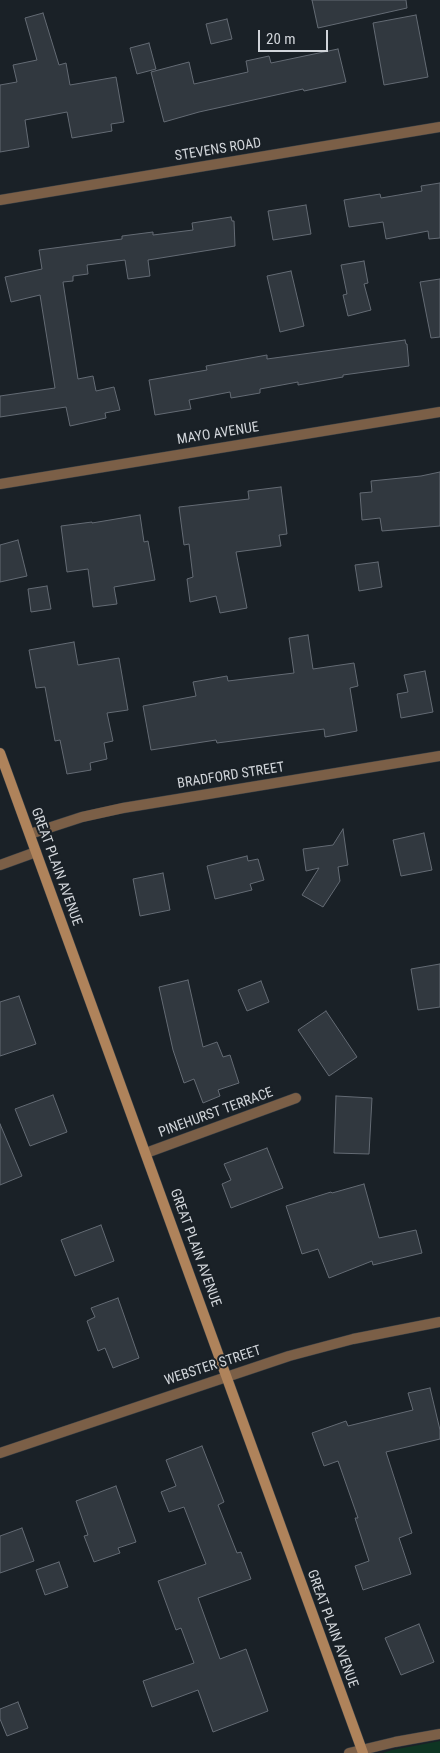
<!DOCTYPE html>
<html>
<head>
<meta charset="utf-8">
<style>
  body { margin:0 }
  #map { position:relative; width:440px; height:1753px; overflow:hidden; background:#1a2127; font-family:"Roboto Condensed",sans-serif }
  canvas { display:block }
  .scale { position:absolute; left:258px; top:30px; width:70px; height:22px; box-sizing:border-box; border:2px solid #d1d5da; border-top:0; padding-left:6px; font-size:15px; line-height:18px; white-space:nowrap; color:#d1d5da; -webkit-text-stroke:4px #1a2127; paint-order:stroke }
</style>
</head>
<body>
<div id="map">
<canvas width="440" height="1753"></canvas>
<div class="scale">20 m</div>
</div>
<script>
const c = document.querySelector('canvas').getContext('2d');
c.lineJoin = 'round';
function paint(path, color) { c.fillStyle = color; c.fill(path, 'evenodd'); }
const shape = rows => new Path2D(rows.map(r => 'M' + r).join(''));
function strokePath(path, color, width, dash) { c.strokeStyle = color; c.lineWidth = width; c.lineCap = dash ? 'butt' : 'round'; c.setLineDash(dash || []); c.stroke(path); }
function drawText(font, color, halo, rows, align = 'center') {
  c.font = font + ' "Roboto Condensed",sans-serif'; c.lineWidth = 4; c.setLineDash([]); c.textBaseline = 'middle'; c.strokeStyle = halo; c.fillStyle = color; for (const [text, x, y, turn = 0] of rows) {
    c.save(); c.translate(x, y); c.rotate((+turn || 0) * Math.PI / 180); c.textAlign = isNaN(turn) ? turn : align; if (halo) c.strokeText(text, 0, 0); c.fillText(text, 0, 0); c.restore();
  }
}
const green = shape([
  [440,1741,440,1753,383,1753,392,1750]
]);
const building = shape([
  [312,0,406,0,407,8,318,28,312,0],
  [43,13,59,65,66,63,70,85,116,77,124,122,111,124,112,131,72,138,67,112,25,120,29,147,0,152,0,85,17,82,13,65,37,60,25,18,43,13],
  [416,15,428,77,384,85,373,23,416,15],
  [227,19,232,39,211,44,206,24,227,19],
  [149,43,156,69,137,74,130,48,149,43],
  [338,49,346,82,304,91,303,89,199,112,164,122,151,72,189,62,194,84,248,72,246,61,269,56,271,63,338,49],
  [440,183,440,238,429,239,428,231,386,239,383,222,349,227,344,200,380,194,381,198,422,191,421,186,440,183],
  [306,205,311,234,273,240,268,211,306,205],
  [231,217,232,221,234,221,235,246,148,260,150,276,128,279,125,260,87,265,88,274,73,276,73,281,63,282,78,379,93,376,96,391,114,387,120,410,105,413,106,418,70,426,66,407,0,417,0,396,55,388,40,295,11,302,5,277,42,269,39,250,122,239,122,236,153,232,153,235,193,230,192,223,231,217],
  [364,261,368,283,364,284,371,310,348,316,343,295,347,294,341,265,364,261],
  [291,271,304,326,280,332,267,276,291,271],
  [440,279,440,337,431,338,420,282,440,279],
  [405,340,406,344,407,344,409,366,343,375,343,377,298,385,298,382,260,389,260,393,231,398,230,392,189,400,191,409,155,415,149,380,207,370,206,366,267,355,267,359,405,340],
  [440,472,440,526,382,531,380,518,362,520,360,493,372,492,371,481,421,476,440,472],
  [281,487,287,534,279,535,281,546,236,552,247,608,220,613,216,596,190,602,187,579,193,577,189,544,184,545,179,507,249,499,248,491,281,487],
  [140,515,144,542,148,541,155,580,114,587,117,604,93,607,88,569,67,572,61,526,92,522,92,523,140,515],
  [18,540,27,576,0,582,0,545,18,540],
  [378,562,382,587,359,591,355,565,378,562],
  [47,586,51,609,31,612,28,589,47,586],
  [308,635,313,669,354,663,358,686,350,688,357,731,325,737,324,729,217,743,216,740,151,750,143,706,196,696,193,682,227,676,228,681,294,673,289,638,308,635],
  [74,642,78,665,119,658,128,710,107,713,113,741,104,743,107,759,90,763,91,770,67,774,60,740,55,741,45,687,36,688,29,650,74,642],
  [425,671,433,712,401,718,397,694,408,692,404,675,425,671],
  [343,829,348,865,338,867,340,881,323,907,302,895,319,868,306,871,303,849,333,845,343,829],
  [424,833,432,870,401,876,393,840,424,833],
  [247,856,248,861,258,859,264,880,250,884,252,890,215,899,207,866,247,856],
  [163,873,170,910,140,916,133,879,163,873],
  [440,964,440,1007,418,1010,411,969,440,964],
  [188,980,203,1047,217,1042,223,1057,230,1055,239,1083,218,1090,220,1096,203,1103,194,1079,184,1083,173,1050,159,987,188,980],
  [261,981,269,1002,247,1011,238,990,261,981],
  [19,996,36,1044,0,1056,0,1002,19,996],
  [326,1011,357,1057,329,1076,298,1030,326,1011],
  [53,1095,67,1132,30,1146,15,1109,53,1095],
  [336,1096,372,1098,369,1154,334,1153,336,1096],
  [0,1124,22,1176,0,1185,0,1124],
  [267,1148,283,1188,231,1208,222,1184,231,1180,224,1164,267,1148],
  [364,1184,379,1238,416,1230,422,1253,373,1265,372,1261,329,1278,318,1249,302,1254,286,1206,331,1192,332,1193,364,1184],
  [101,1225,114,1261,75,1276,61,1240,101,1225],
  [118,1298,139,1358,113,1368,105,1348,98,1351,87,1321,95,1317,91,1308,118,1298],
  [430,1388,440,1430,440,1439,386,1452,412,1533,399,1538,411,1574,363,1590,355,1566,369,1561,355,1518,358,1518,338,1461,324,1466,312,1433,346,1421,348,1426,413,1410,408,1393,430,1388],
  [202,1446,224,1502,218,1505,237,1553,241,1552,251,1579,198,1598,220,1659,246,1649,268,1711,213,1732,198,1690,152,1707,143,1681,194,1663,181,1628,176,1630,158,1581,206,1564,184,1507,169,1512,161,1492,176,1486,166,1460,202,1446],
  [116,1486,136,1542,118,1548,120,1553,94,1562,84,1536,88,1535,76,1501,116,1486],
  [22,1528,34,1561,0,1573,0,1536,22,1528],
  [59,1562,68,1587,45,1595,36,1570,59,1562],
  [419,1624,434,1662,401,1675,385,1638,419,1624],
  [18,1702,28,1728,7,1736,0,1719,0,1709,18,1702]
]);
const minor = shape([
  [0,200,440,127],
  [0,484,440,412],
  [30,834,82,817,123,808,440,756],
  [0,865,36,852],
  [146,1153,296,1098],
  [349,1753,395,1742,440,1734]
]);
const tertiary = shape([
  [0,1453,289,1356,353,1339,440,1322]
]);
const secondary = shape([
  [0,753,363,1753]
]);
const streetNames = [
  ["STEVENS ROAD",218,150,-9],
  ["MAYO AVENUE",218,434,-9],
  ["BRADFORD STREET",231,776,-9],
  ["GREAT PLAIN AVENUE",56,867,70],
  ["PINEHURST TERRACE",216,1113,-20],
  ["GREAT PLAIN AVENUE",195,1248,70],
  ["WEBSTER STREET",213,1366,-18],
  ["GREAT PLAIN AVENUE",332,1629,70]
];
paint(green, '#0e3523');
paint(building, '#31383f');
strokePath(building, '#646b74', 1);
strokePath(minor, '#373e44', 11);
strokePath(tertiary, '#373e44', 11);
strokePath(secondary, '#373e44', 11);
strokePath(minor, '#7b5f47', 10);
strokePath(tertiary, '#7b5f47', 10);
strokePath(secondary, '#af835b', 10);
drawText('14px', '#d1d5da', '#1a2127', streetNames);
</script>
</body>
</html>
